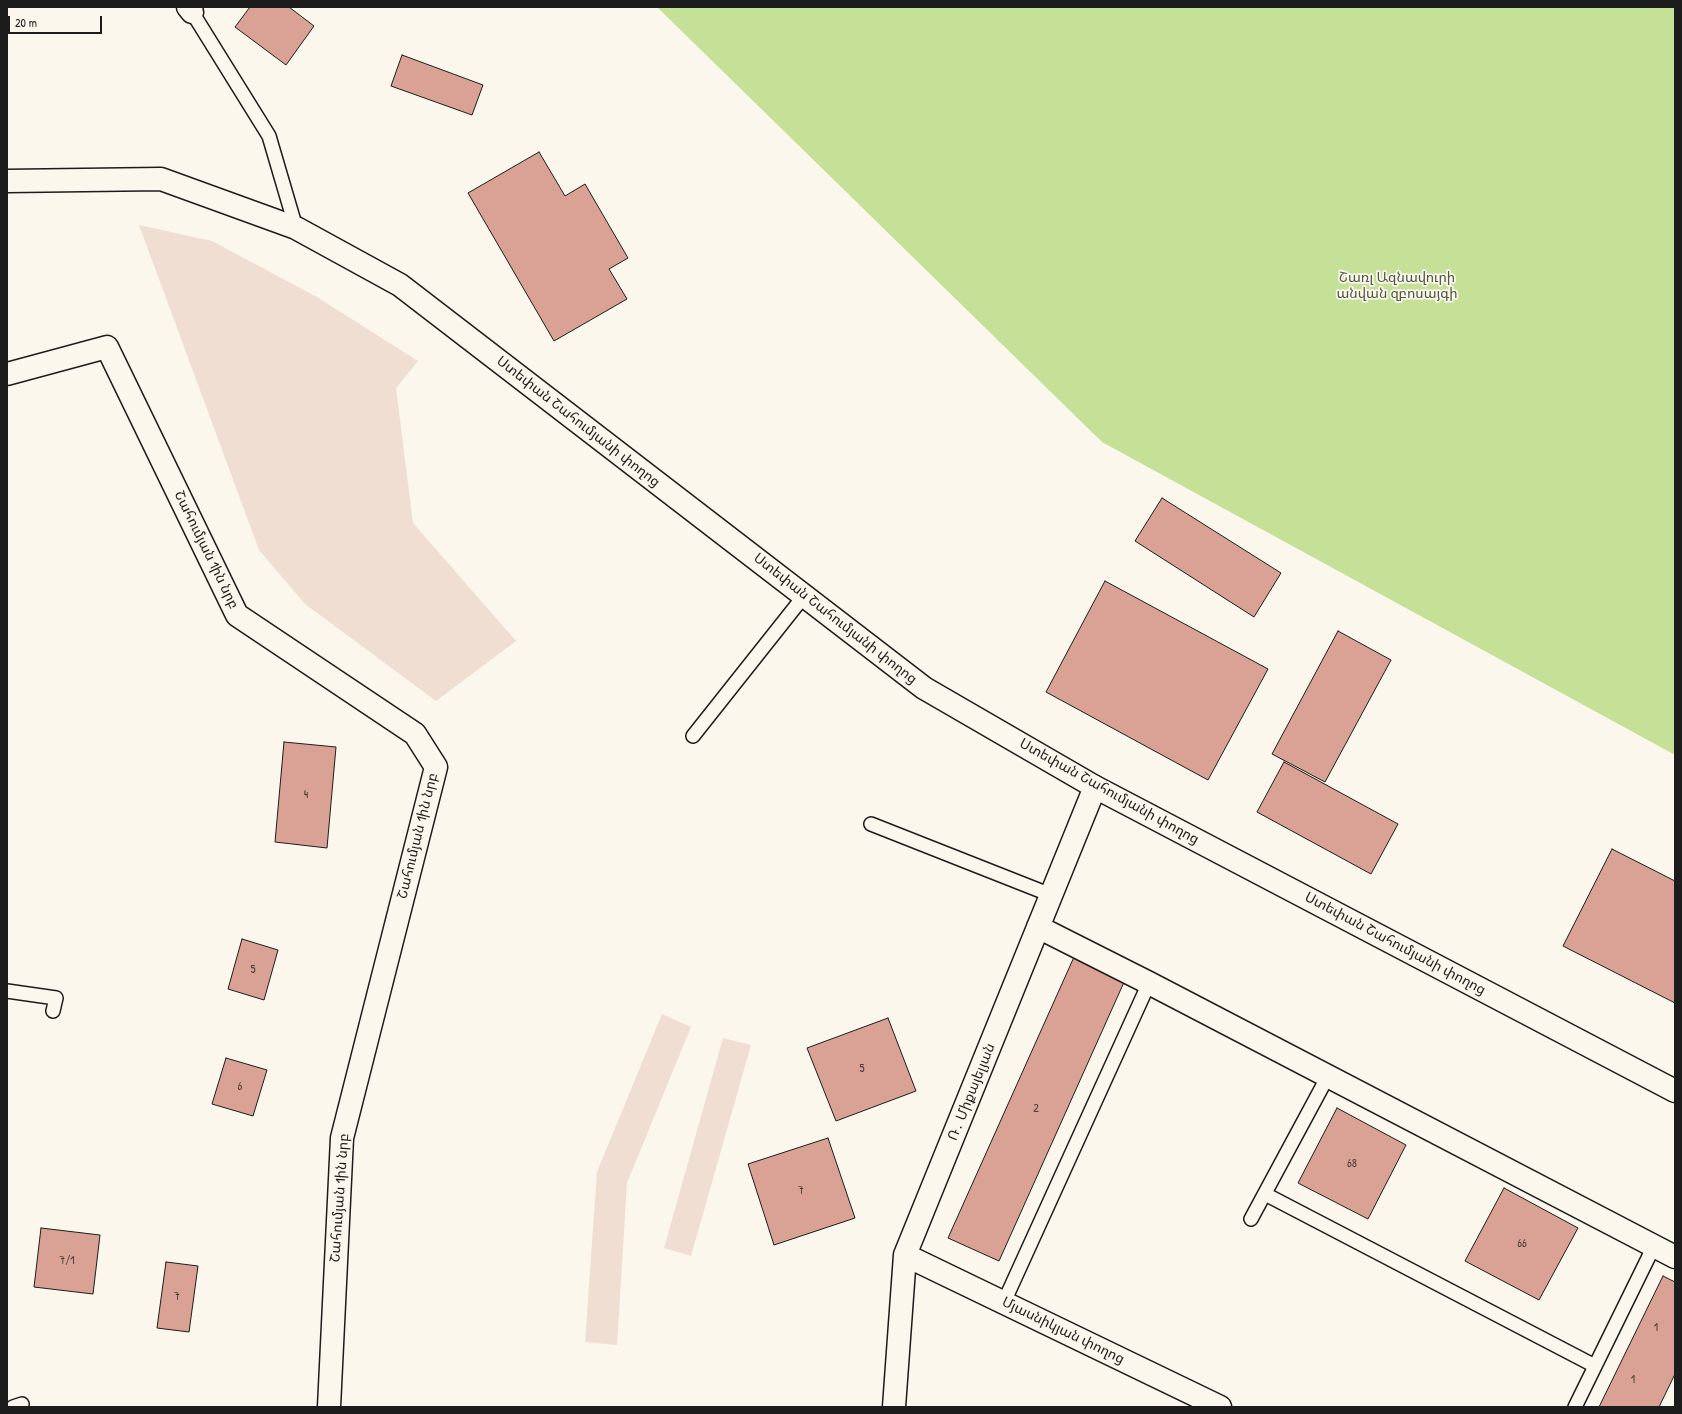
<!DOCTYPE html>
<html>
<head>
<meta charset="utf-8">
<style>
  body { margin:0 }
  #map { position:relative; width:1682px; height:1414px; overflow:hidden; background:#fbf7ec; font-family:"Patrick Hand",sans-serif }
  canvas { display:block }
  .frame { position:absolute; inset:0; border:8px solid #1c1c1c; pointer-events:none }
  .scale { position:absolute; left:8px; top:16px; width:94px; height:18px; box-sizing:border-box; border:2px solid #1c1c1c; border-top:0; padding-left:5px; font-size:12px; line-height:14px; white-space:nowrap; color:#1c1c1c; -webkit-text-stroke:3px #fbf7ec; paint-order:stroke }
</style>
</head>
<body>
<div id="map">
<canvas width="1682" height="1414"></canvas>
<div class="frame"></div>
<div class="scale">20 m</div>
</div>
<script>
const c = document.querySelector('canvas').getContext('2d');
c.lineJoin = 'round';
function paint(path, color) { c.fillStyle = color; c.fill(path, 'evenodd'); }
const shape = rows => new Path2D(rows.map(r => 'M' + r).join(''));
function strokePath(path, color, width, dash) { c.strokeStyle = color; c.lineWidth = width; c.lineCap = dash ? 'butt' : 'round'; c.setLineDash(dash || []); c.stroke(path); }
function drawText(font, color, halo, rows, align = 'center') {
  c.font = font + ' "Patrick Hand","Noto Sans Armenian",sans-serif'; c.lineWidth = 3.5; c.setLineDash([]); c.textBaseline = 'middle'; c.strokeStyle = halo; c.fillStyle = color; for (const [text, x, y, turn = 0] of rows) {
    c.save(); c.translate(x, y); c.rotate((+turn || 0) * Math.PI / 180); c.textAlign = isNaN(turn) ? turn : align; if (halo) c.strokeText(text, 0, 0); c.fillText(text, 0, 0); c.restore();
  }
}
const built = shape([
  [139,225,212,241,317,297,418,361,396,388,413,523,516,641,436,701,305,604,259,550],
  [662,1014,691,1027,627,1183,617,1345,585,1342,597,1172],
  [723,1038,751,1045,691,1256,664,1248]
]);
const green = shape([
  [657,7,1675,7,1675,755,1102,442]
]);
const building = shape([
  [250,7,289,7,314,26,286,65,235,27,250,7],
  [402,55,483,85,472,115,391,86,402,55],
  [539,152,565,196,585,184,628,258,609,269,627,299,554,341,468,193,539,152],
  [1162,498,1281,573,1254,617,1135,541,1162,498],
  [1105,581,1268,669,1208,780,1046,692,1105,581],
  [1338,631,1391,660,1325,782,1272,754,1338,631],
  [284,742,336,747,327,848,275,842,284,742],
  [1284,762,1398,824,1371,874,1257,812,1284,762],
  [1612,849,1675,881,1675,1003,1563,946,1612,849],
  [242,939,278,950,264,1000,228,989,242,939],
  [1074,957,1125,980,999,1261,948,1238,1074,957],
  [888,1018,916,1091,836,1121,807,1048,888,1018],
  [226,1058,267,1070,253,1116,212,1104,226,1058],
  [1337,1108,1406,1145,1368,1219,1298,1183,1337,1108],
  [828,1138,855,1218,774,1245,748,1164,828,1138],
  [1504,1188,1578,1228,1539,1300,1465,1261,1504,1188],
  [41,1228,100,1235,93,1294,34,1287,41,1228],
  [166,1262,198,1266,189,1332,157,1328,166,1262],
  [1663,1276,1675,1282,1675,1374,1659,1407,1599,1407,1663,1276]
]);
const lane = shape([
  [196,7,192,12,269,136,296,228],
  [693,736,804,596],
  [871,824,1051,895],
  [7,991,56,998,53,1011],
  [1265,1194,1595,1366],
  [1251,1219,1328,1076],
  [1004,1302,1149,983],
  [13,1407,22,1404],
  [1575,1407,1654,1246]
]);
const street = shape([
  [188,7,192,12],
  [7,374,107,347,237,615,415,734,436,767,342,1138,329,1407],
  [1038,927,1149,983,1675,1257],
  [905,1255,1220,1407],
  [894,1407,905,1255,1095,787]
]);
const secondary = shape([
  [7,181,161,179,296,228,400,285,924,688,1095,787,1675,1091]
]);
const numberNames = [
  ["4",306,795],
  ["5",253,970],
  ["5",862,1069],
  ["6",240,1087],
  ["2",1036,1109],
  ["68",1352,1164],
  ["7",801,1191],
  ["66",1522,1244],
  ["7/1",67,1261],
  ["7",177,1297],
  ["1",1656,1328],
  ["1",1633,1380]
];
const parkNames = [
  ["Շառլ Ազնավուրի",1397,278],
  ["անվան զբոսայգի",1397,294]
];
const streetNames = [
  ["Ստեփան Շահումյանի փողոց",578,422,38],
  ["Շահումյան 1ին նրբ",206,550,64],
  ["Ստեփան Շահումյանի փողոց",835,619,38],
  ["Ստեփան Շահումյանի փողոց",1109,792,29],
  ["Շահումյան 1ին նրբ",418,836,-76],
  ["Ստեփան Շահումյանի փողոց",1395,944,28],
  ["Ռ․ Միքայելյան",972,1092,-68],
  ["Շահումյան 1ին նրբ",340,1198,-86],
  ["Մյասնիկյան փողոց",1063,1331,26]
];
paint(built, '#f1ded2');
paint(green, '#c5e198');
paint(building, '#daa295');
strokePath(building, '#1c1c1c', 1);
strokePath(lane, '#1c1c1c', 16);
strokePath(street, '#1c1c1c', 25);
strokePath(secondary, '#1c1c1c', 25);
strokePath(lane, '#fbf7ec', 13);
strokePath(street, '#fbf7ec', 22);
strokePath(secondary, '#fbf7ec', 22);
drawText('12px', '#4c3e3a', null, numberNames);
drawText('14px', '#4f5741', '#fbf7ec', parkNames);
drawText('14px', '#1c1c1c', '#fbf7ec', streetNames);
</script>
</body>
</html>
